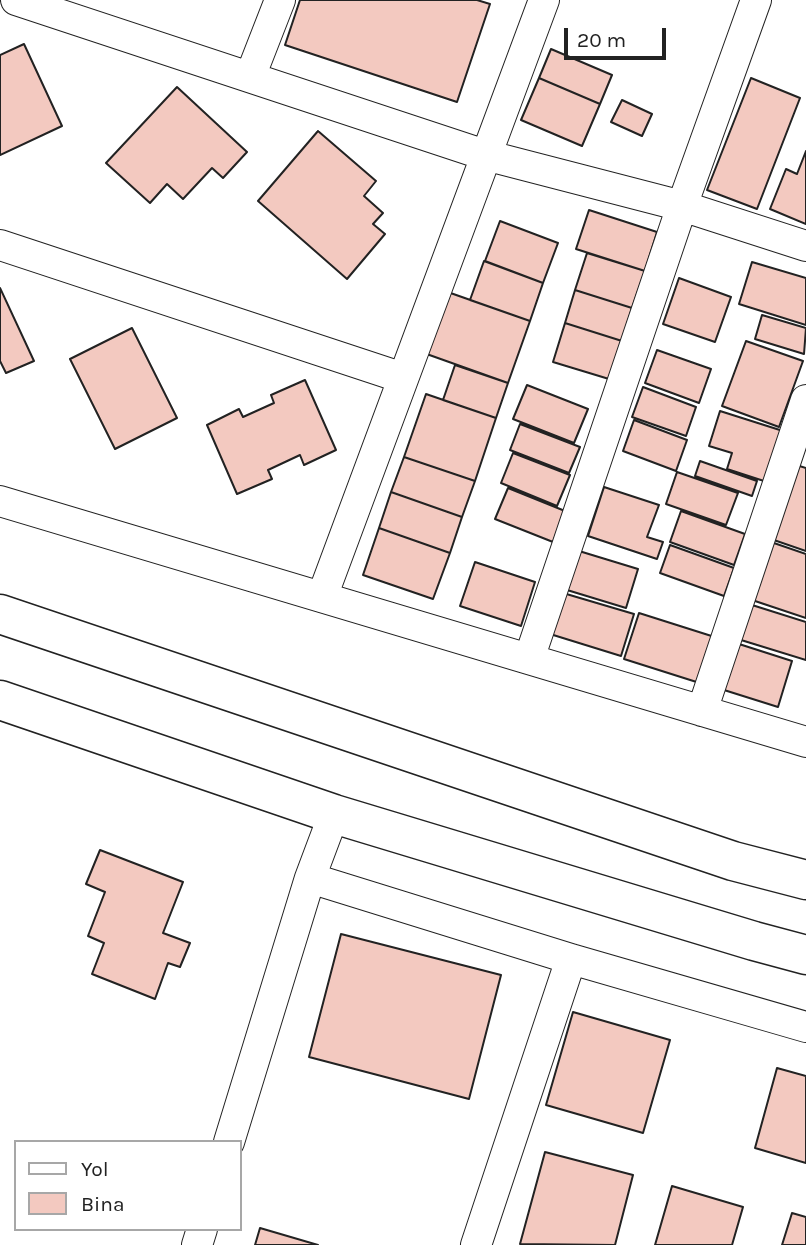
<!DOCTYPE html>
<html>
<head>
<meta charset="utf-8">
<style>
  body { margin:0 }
  #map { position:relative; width:806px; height:1245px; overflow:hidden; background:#fff; font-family:Karla,sans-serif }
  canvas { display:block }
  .legend { position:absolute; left:14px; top:1140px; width:228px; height:91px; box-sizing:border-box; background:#fff; border:2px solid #a7a7a7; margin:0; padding:9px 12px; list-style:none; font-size:21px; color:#222 }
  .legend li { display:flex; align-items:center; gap:14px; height:35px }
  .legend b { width:35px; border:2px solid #a7a7a7 }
  .scale { position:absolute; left:564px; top:28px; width:102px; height:32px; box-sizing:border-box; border:4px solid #222; border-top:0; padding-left:9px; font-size:21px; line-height:24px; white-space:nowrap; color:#222; -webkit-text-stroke:5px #fff; paint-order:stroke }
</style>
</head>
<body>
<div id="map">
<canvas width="806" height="1245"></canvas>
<ul class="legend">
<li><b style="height:9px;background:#fff"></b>Yol</li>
<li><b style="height:19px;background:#f3c9c0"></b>Bina</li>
</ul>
<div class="scale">20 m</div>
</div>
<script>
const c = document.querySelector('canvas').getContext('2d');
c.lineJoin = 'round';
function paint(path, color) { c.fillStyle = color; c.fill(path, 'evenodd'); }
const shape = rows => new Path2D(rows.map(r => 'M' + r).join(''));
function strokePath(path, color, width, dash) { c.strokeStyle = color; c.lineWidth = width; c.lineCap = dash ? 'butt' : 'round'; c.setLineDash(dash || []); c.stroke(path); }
const building = shape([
  [300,0,477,0,490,4,457,102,285,45,300,0],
  [24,44,62,126,0,155,0,55,24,44],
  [551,49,612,75,600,104,539,78,551,49],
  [539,78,600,104,582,146,521,120,539,78],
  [751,78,800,98,757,209,707,190,751,78],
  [177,87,247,152,223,178,212,168,183,199,167,184,150,203,106,163,177,87],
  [622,100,652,114,642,136,611,122,622,100],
  [318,131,376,181,364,196,383,213,373,224,385,234,347,279,258,201,318,131],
  [806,151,806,224,770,209,786,169,797,174,806,151],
  [589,210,657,232,645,271,576,249,589,210],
  [500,221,558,243,543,283,485,261,500,221],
  [587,253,645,271,632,308,575,290,587,253],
  [484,261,543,283,530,321,470,300,484,261],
  [752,262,806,278,806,325,739,304,752,262],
  [679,278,731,297,715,342,663,324,679,278],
  [0,288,34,361,6,373,0,361,0,288],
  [442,290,530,321,508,383,421,352,442,290],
  [575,290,632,308,622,341,565,323,575,290],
  [762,315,806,328,804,354,755,339,762,315],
  [565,323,622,341,609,379,553,362,565,323],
  [132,328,177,418,115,449,70,359,132,328],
  [746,341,803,361,779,427,722,406,746,341],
  [657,350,711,369,699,403,645,383,657,350],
  [455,365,508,383,496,418,443,400,455,365],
  [305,380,336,450,304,465,300,455,268,470,272,479,237,494,207,425,239,409,243,417,274,403,271,395,305,380],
  [527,385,588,409,574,443,513,419,527,385],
  [643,387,696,407,686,436,632,417,643,387],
  [426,394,496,418,475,481,404,457,426,394],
  [720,411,783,431,767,482,727,469,732,453,709,446,720,411],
  [634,420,687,440,676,471,623,451,634,420],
  [520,424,580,447,569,473,510,450,520,424],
  [513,453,570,475,557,506,501,483,513,453],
  [404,457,475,481,462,517,391,492,404,457],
  [700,461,757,481,752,496,695,476,700,461],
  [793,464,806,468,806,551,768,538,793,464],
  [677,472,738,493,726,525,666,504,677,472],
  [604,487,659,505,647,537,663,542,657,559,588,536,604,487],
  [508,488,565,511,553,542,495,519,508,488],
  [391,492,462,517,450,553,379,528,391,492],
  [681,511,745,534,734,565,670,542,681,511],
  [379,528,450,553,433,599,363,575,379,528],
  [771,542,806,554,806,618,752,600,771,542],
  [670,545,734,568,724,596,660,573,670,545],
  [579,551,638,569,626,608,567,590,579,551],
  [475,562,535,582,521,626,460,606,475,562],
  [563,593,634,614,621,656,550,634,563,593],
  [752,605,806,622,806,660,741,640,752,605],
  [639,613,721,639,706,685,624,659,639,613],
  [739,644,792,661,778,707,724,690,739,644],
  [100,850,183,882,163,933,190,943,180,967,168,963,155,999,92,974,104,943,88,936,105,892,86,884,100,850],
  [341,934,501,975,469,1099,309,1057,341,934],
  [573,1012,670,1040,643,1133,546,1105,573,1012],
  [777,1068,806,1076,806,1163,755,1148,777,1068],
  [545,1152,633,1175,615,1245,520,1244,545,1152],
  [672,1186,743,1207,732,1245,655,1245,672,1186],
  [792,1213,806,1217,806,1245,782,1245,792,1213],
  [260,1228,318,1245,255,1245,260,1228]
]);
const minor = shape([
  [16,0,485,155,682,206,806,246],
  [250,77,280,0],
  [0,245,403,378],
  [0,501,806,742],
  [322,597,544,0],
  [529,659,682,206,756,0],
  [702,711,806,400],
  [310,878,571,959,806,1027],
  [229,1142,310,878,334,814],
  [197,1245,202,1229],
  [476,1245,571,959]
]);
const trunk = shape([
  [0,614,733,861,806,880],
  [0,700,334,814,754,941,806,955]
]);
paint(building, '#f3c9c0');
strokePath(building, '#222', 2);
strokePath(minor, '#222', 32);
strokePath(trunk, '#222', 41);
strokePath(minor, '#fff', 30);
strokePath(trunk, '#fff', 38);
</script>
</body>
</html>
